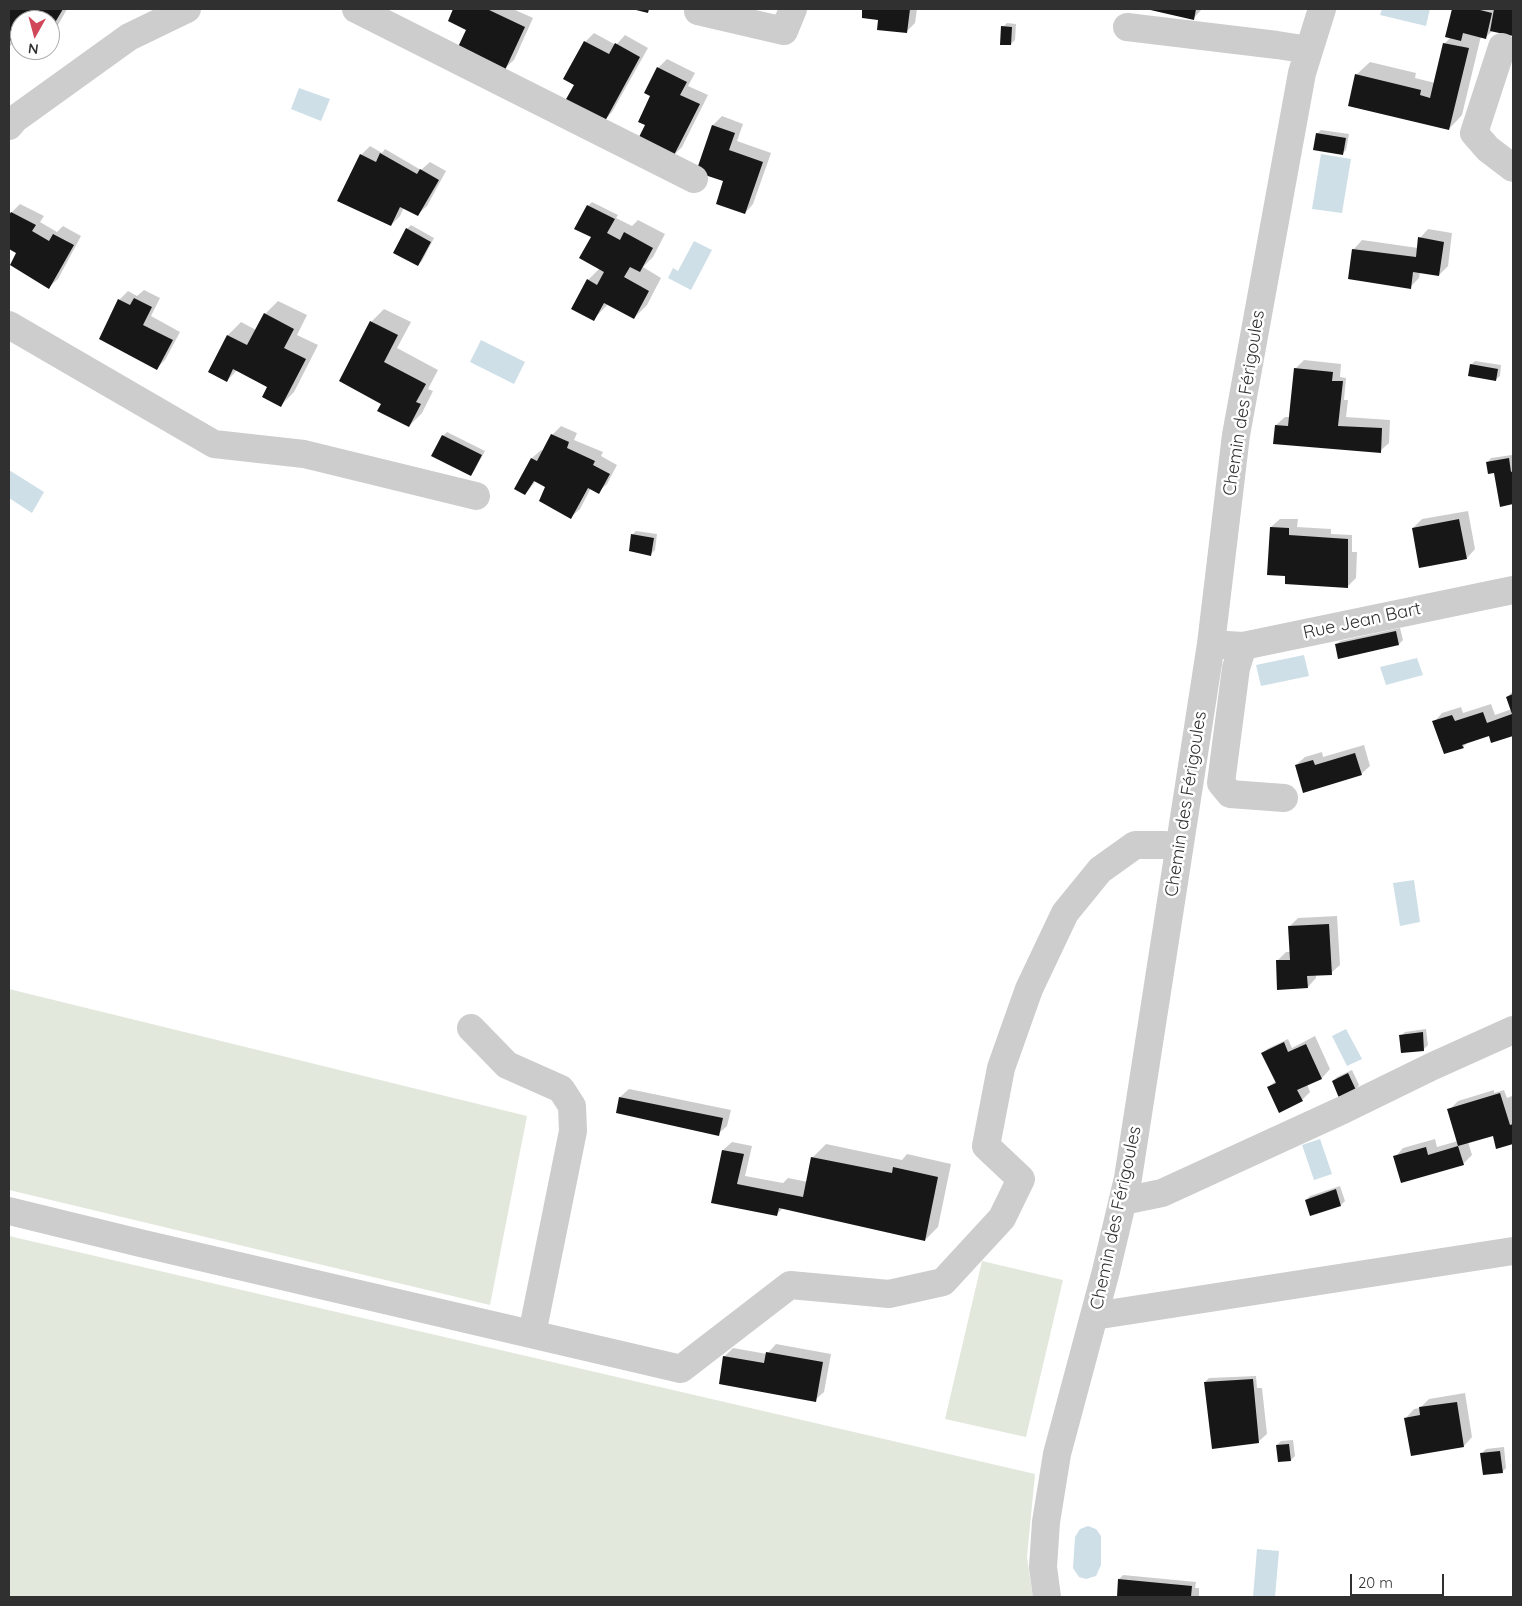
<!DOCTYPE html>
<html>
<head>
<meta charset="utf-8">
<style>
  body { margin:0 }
  #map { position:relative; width:1522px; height:1606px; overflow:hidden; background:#fff; font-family:Quicksand,sans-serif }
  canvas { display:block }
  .frame { position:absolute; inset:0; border:10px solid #303030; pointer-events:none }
  .north { position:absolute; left:10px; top:10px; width:50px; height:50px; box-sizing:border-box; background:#fff; border:1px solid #acacac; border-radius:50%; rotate:187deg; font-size:14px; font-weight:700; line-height:20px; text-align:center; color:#303030 }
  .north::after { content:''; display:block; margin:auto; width:18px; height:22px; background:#d04859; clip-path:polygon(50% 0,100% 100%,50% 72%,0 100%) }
  .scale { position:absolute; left:1350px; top:1574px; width:94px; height:22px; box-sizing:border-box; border:2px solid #303030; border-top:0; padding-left:6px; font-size:15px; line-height:18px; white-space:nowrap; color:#303030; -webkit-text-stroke:4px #fff; paint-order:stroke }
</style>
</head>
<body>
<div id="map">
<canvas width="1522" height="1606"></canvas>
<div class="frame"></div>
<div class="north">N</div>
<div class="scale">20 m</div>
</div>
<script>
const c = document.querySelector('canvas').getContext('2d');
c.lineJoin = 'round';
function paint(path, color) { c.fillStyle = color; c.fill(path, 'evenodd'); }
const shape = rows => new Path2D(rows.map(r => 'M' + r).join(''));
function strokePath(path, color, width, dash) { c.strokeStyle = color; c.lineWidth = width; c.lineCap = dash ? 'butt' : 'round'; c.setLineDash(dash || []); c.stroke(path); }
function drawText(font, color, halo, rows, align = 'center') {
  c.font = font + ' Quicksand,sans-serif'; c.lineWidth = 5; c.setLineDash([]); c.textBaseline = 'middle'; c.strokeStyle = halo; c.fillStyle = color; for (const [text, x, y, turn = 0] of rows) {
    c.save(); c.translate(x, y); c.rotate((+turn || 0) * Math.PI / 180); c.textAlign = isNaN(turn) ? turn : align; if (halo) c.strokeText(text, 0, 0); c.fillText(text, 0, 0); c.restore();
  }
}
const green = shape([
  [9,989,527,1116,490,1305,9,1190],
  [9,1236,1035,1474,1027,1557,1033,1597,9,1597],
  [982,1261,1063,1280,1026,1437,945,1419]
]);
const water = shape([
  [1382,9,1430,9,1426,26,1380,15],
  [299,88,330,99,321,121,291,109],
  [1321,154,1351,159,1342,213,1312,209],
  [694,241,712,250,691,290,668,278,673,268,678,271],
  [481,340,525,362,514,384,470,362],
  [9,470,44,492,32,513,9,498],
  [1304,655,1309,676,1261,686,1256,665],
  [1417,658,1423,675,1386,685,1380,667],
  [1414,880,1420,922,1400,926,1393,883],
  [1346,1029,1362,1059,1347,1066,1332,1036],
  [1320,1139,1332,1174,1314,1180,1302,1145],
  [1088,1526,1096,1529,1101,1536,1101,1565,1096,1576,1086,1579,1079,1577,1073,1568,1075,1537,1080,1529],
  [1257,1549,1279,1551,1275,1597,1253,1597]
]);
const shadow = shape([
  [9,9,67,9,58,25,50,33,50,20,20,20,20,32,9,48],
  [455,9,513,9,533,18,514,60,505,68,468,29,449,20],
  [864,9,917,9,915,23,907,31,879,19,863,17],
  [1148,9,1202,9,1193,19],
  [1453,9,1513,9,1513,35,1493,30,1486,37,1481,36,1462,115,1449,129,1356,75,1370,62,1416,73,1415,78,1435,83,1445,43,1451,37,1446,36],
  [1007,23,1016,24,1015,40,1011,44,1003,27],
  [594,33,616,45,625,35,648,48,612,112,604,121,575,84,585,42],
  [667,59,695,73,688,86,708,95,682,147,673,156,647,125,658,68],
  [722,116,743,124,737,141,771,153,753,204,745,213,725,180,698,171,713,125],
  [1321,130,1349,134,1346,150,1342,154,1317,134],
  [370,146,382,153,385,149,421,170,430,162,446,171,427,206,418,214,404,207,400,216,391,225,361,155],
  [592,202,618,215,616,218,632,226,638,220,665,234,653,257,643,267,661,278,647,305,634,318,608,304,594,319,588,280,600,268,592,237,588,206],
  [20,204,44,216,40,222,57,232,63,226,81,236,58,279,49,287,18,253,9,248,9,218,12,212],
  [411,225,434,238,422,261,418,265,407,229],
  [1428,229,1452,233,1448,266,1439,275,1420,272,1419,278,1410,287,1349,278,1354,249,1362,240,1418,248,1420,238],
  [144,290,160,298,151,316,180,332,165,360,157,368,119,300,128,291,137,296],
  [278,301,307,315,297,335,318,345,294,392,281,405,269,386,237,370,227,381,210,372,228,335,241,322,256,330,265,314],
  [384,309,411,322,397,348,438,370,428,389,433,391,422,413,409,426,383,404,371,322],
  [1304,360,1341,364,1340,377,1346,378,1344,400,1348,400,1346,417,1390,420,1389,443,1380,451,1276,425,1285,417,1290,417,1295,369],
  [1475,361,1501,365,1500,376,1495,380,1471,365],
  [561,426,577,433,574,440,603,452,601,456,617,465,607,484,598,492,591,488,580,509,571,517,547,486,536,481,525,494,516,489,532,458,541,450,543,451,552,435],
  [447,432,485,451,474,471,470,475,443,436],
  [1512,455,1513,503,1501,505,1495,471,1487,463,1491,458],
  [1468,511,1475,549,1467,558,1413,528,1422,519],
  [1280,519,1298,519,1297,527,1331,529,1331,534,1352,535,1352,552,1357,552,1356,578,1347,587,1286,575,1271,527],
  [636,531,657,534,655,550,651,554,632,535],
  [1400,628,1403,640,1399,644,1336,645,1340,641],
  [1513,691,1513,735,1492,742,1490,735,1468,742,1463,747,1434,722,1442,713,1461,707,1463,713,1491,704,1495,715,1512,709,1507,697],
  [1364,745,1370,766,1361,774,1296,765,1305,757,1322,752,1323,757],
  [1337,916,1340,965,1331,973,1316,974,1316,978,1308,987,1277,961,1286,952,1291,952,1289,927,1298,918],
  [1426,1029,1428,1045,1424,1049,1401,1036,1405,1032],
  [1315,1036,1330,1069,1322,1078,1307,1084,1310,1092,1302,1100,1268,1087,1276,1081,1263,1053,1267,1049,1288,1039,1292,1048],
  [1352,1070,1359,1085,1356,1089,1333,1081,1337,1077],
  [629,1089,731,1110,727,1126,718,1134,620,1097],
  [1494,1090,1494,1093,1504,1090,1507,1098,1512,1096,1513,1142,1497,1147,1494,1135,1468,1142,1472,1155,1463,1164,1395,1157,1403,1148,1435,1139,1437,1147,1458,1141,1449,1110,1458,1101],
  [732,1142,752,1146,745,1176,783,1183,788,1178,808,1182,812,1158,826,1144,902,1160,907,1154,951,1164,938,1227,925,1240,783,1208,776,1215,712,1202,723,1150],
  [1340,1186,1345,1201,1341,1205,1306,1200,1310,1196],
  [776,1344,831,1354,824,1392,815,1400,724,1357,733,1348,767,1354],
  [1256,1376,1257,1388,1262,1388,1267,1434,1258,1442,1205,1382,1209,1378],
  [1465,1393,1472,1437,1464,1446,1406,1418,1414,1409,1420,1408,1429,1399],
  [1293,1440,1295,1456,1291,1460,1279,1461,1277,1445,1281,1441],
  [1504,1447,1506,1468,1502,1472,1482,1453,1486,1449],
  [1123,1575,1196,1582,1195,1588,1199,1588,1199,1597,1118,1597,1119,1579]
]);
const building = shape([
  [9,9,63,9,50,31,50,20,20,20,20,24,9,43],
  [453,9,487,9,525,27,505,70,458,47,466,30,448,21],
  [632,9,649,9,648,13],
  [862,9,910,9,907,33,877,30,878,20,862,18],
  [1146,9,1196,9,1194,20],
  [1452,9,1476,9,1492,13,1486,39,1463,33,1461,41,1445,37],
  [1494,9,1513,9,1513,36,1490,31],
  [1001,26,1012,27,1011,45,1000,45],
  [584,41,609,54,615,43,640,57,604,123,565,101,574,85,563,79],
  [1443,43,1469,48,1449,130,1348,106,1355,74,1421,90,1420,95,1430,98],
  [657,67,687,82,680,95,700,104,673,157,638,139,645,125,638,122,650,96,644,93],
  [712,125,735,133,729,150,763,162,745,214,716,204,723,181,696,172],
  [1316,133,1346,138,1343,155,1313,150],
  [380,153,417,174,420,169,439,180,418,216,400,207,391,226,337,201,360,154,376,162],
  [587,205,615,219,607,233,620,240,624,232,653,248,640,272,630,267,624,277,649,291,634,319,604,303,594,321,571,309,587,279,597,285,604,272,579,258,591,237,574,229],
  [11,212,36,225,32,231,49,241,53,234,74,245,49,289,10,265,16,253,9,249,9,215],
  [406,228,431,242,418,266,393,253],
  [1418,237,1444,242,1439,276,1413,272,1411,289,1348,279,1352,249,1416,257],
  [134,298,152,307,143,325,173,340,157,370,99,339,118,299,130,305],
  [264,313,294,329,284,348,306,359,281,407,262,397,267,387,233,369,227,382,208,372,227,335,247,345],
  [370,321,398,335,384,362,426,384,416,402,421,404,409,427,377,411,381,404,339,381],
  [1470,364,1498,369,1496,381,1468,376],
  [1294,368,1333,372,1332,381,1343,381,1338,426,1382,428,1381,453,1273,444,1275,425,1288,426],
  [551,434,569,442,567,448,595,461,593,465,610,474,599,494,588,488,571,519,539,501,545,487,534,481,525,495,514,489,531,458,537,461],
  [442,435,482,455,471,476,431,456],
  [1509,458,1511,472,1513,471,1513,504,1500,507,1494,473,1488,474,1486,462],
  [1459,519,1467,559,1419,568,1412,528],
  [1270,527,1289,528,1289,535,1348,539,1348,588,1285,584,1285,576,1267,575],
  [631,534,654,538,651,556,629,551],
  [1396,631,1399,645,1338,659,1335,644],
  [1513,694,1513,736,1491,743,1489,736,1462,745,1464,748,1444,754,1432,721,1452,715,1455,721,1483,712,1487,723,1512,714,1506,697],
  [1355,753,1362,775,1303,793,1295,765,1313,760,1315,765],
  [1329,924,1332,975,1307,976,1308,988,1277,990,1276,960,1290,960,1288,926],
  [1423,1032,1424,1051,1401,1053,1399,1035],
  [1284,1042,1288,1052,1306,1044,1322,1079,1297,1090,1303,1101,1279,1113,1267,1087,1276,1083,1261,1053],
  [1348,1073,1356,1090,1339,1098,1332,1081],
  [1500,1093,1510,1125,1513,1124,1513,1144,1496,1149,1493,1136,1458,1146,1464,1165,1401,1183,1393,1156,1426,1147,1428,1155,1458,1146,1447,1109],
  [619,1097,723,1118,719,1136,616,1113],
  [722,1150,744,1154,737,1184,803,1197,811,1157,892,1173,893,1167,938,1177,925,1241,779,1208,777,1216,711,1203],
  [1336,1189,1341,1206,1310,1216,1305,1200],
  [766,1352,823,1362,816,1402,719,1384,723,1356,764,1363],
  [1253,1379,1259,1443,1212,1449,1204,1382],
  [1457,1402,1464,1447,1411,1456,1404,1418,1420,1415,1419,1407],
  [1289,1444,1291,1461,1278,1462,1276,1445],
  [1500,1451,1503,1473,1483,1475,1480,1453],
  [1118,1579,1192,1586,1191,1597,1117,1597]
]);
const minor = shape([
  [356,9,694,179],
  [698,11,784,31,793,9],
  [1127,27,1277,45,1309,50],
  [1502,47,1474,133,1488,149,1513,168],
  [9,126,15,119,129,37,187,9],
  [9,325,214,444,304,454,476,496],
  [1211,644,1243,646,1513,590],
  [1243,646,1236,668,1221,783,1230,794,1284,798],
  [471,1028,507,1065,561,1089,572,1106,573,1131,532,1334],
  [1123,1201,1162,1193,1345,1109,1433,1066,1513,1030],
  [9,1211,140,1243,681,1369,790,1285,889,1294,943,1282,1002,1218,1021,1179,986,1146,1001,1068,1029,989,1065,913,1100,870,1135,845,1165,845,1179,847],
  [1094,1316,1513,1251],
  [1047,1597,1043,1567,1046,1522,1057,1454,1106,1271,1128,1178,1211,644,1236,435,1302,73,1322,9]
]);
const streetNames = [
  ["Chemin des Férigoules",1244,403,-81],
  ["Rue Jean Bart",1362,621,-12],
  ["Chemin des Férigoules",1186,804,-81],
  ["Chemin des Férigoules",1116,1218,-78]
];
paint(green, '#e3e8dc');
paint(water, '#cedfe8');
paint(shadow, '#0003');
paint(building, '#171717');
strokePath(minor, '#cdcdcd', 28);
drawText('18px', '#303030', '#fff', streetNames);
</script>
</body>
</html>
